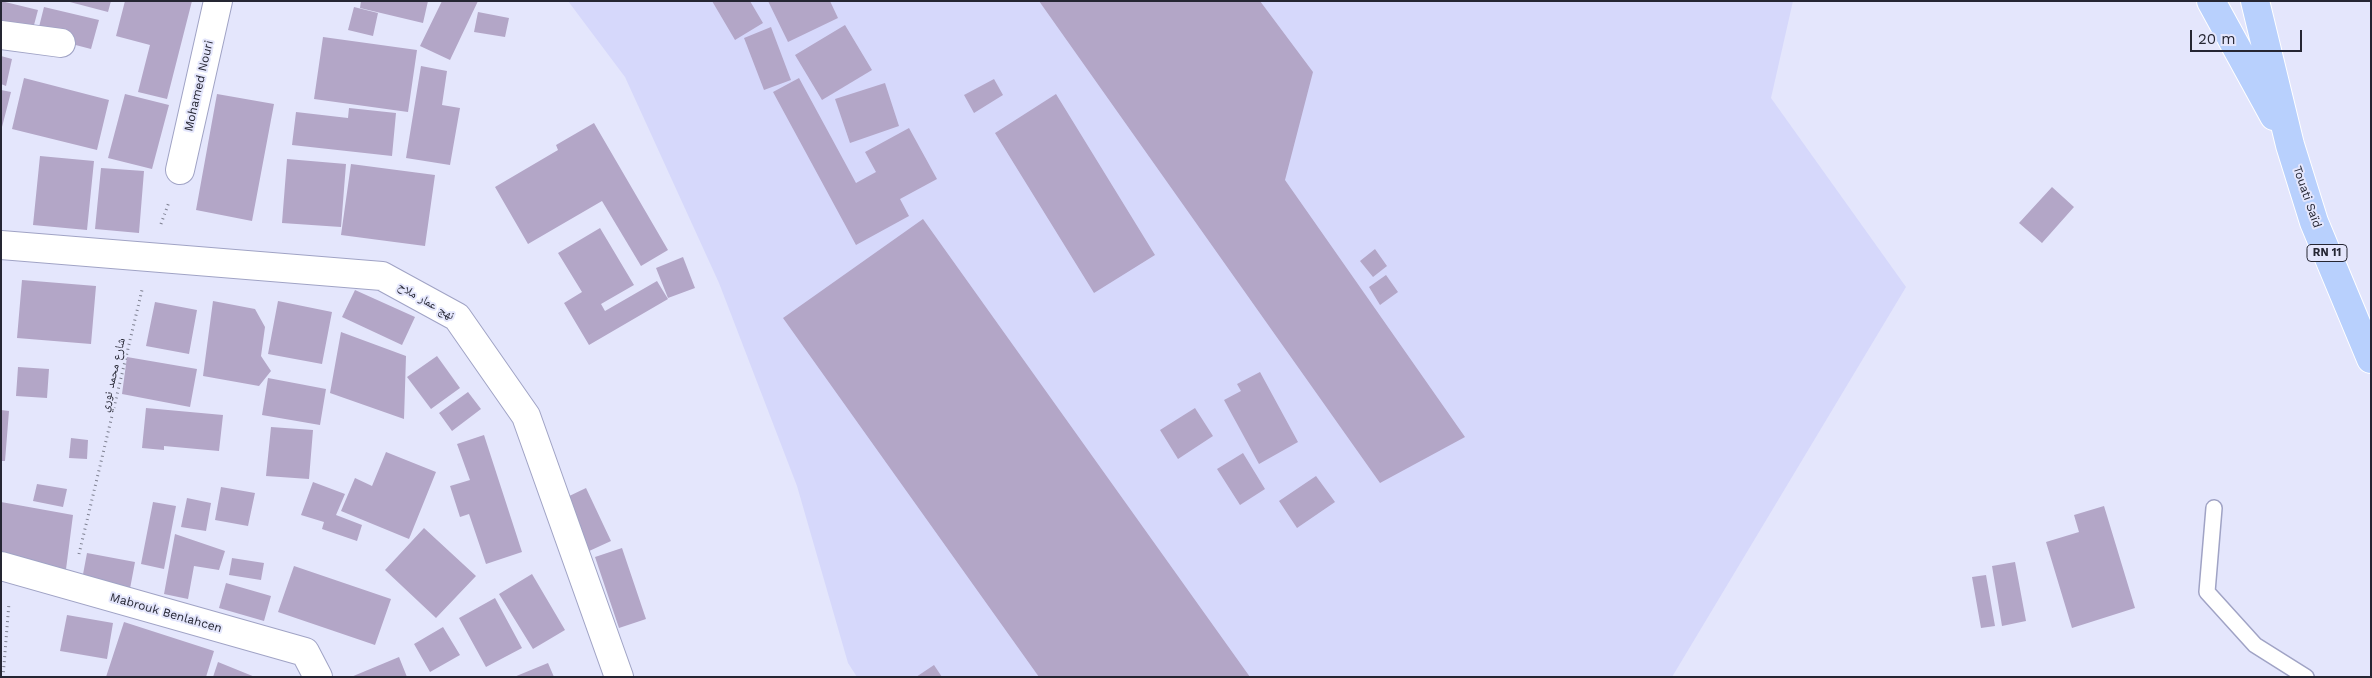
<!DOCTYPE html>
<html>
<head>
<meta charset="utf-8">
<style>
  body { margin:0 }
  #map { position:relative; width:2372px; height:678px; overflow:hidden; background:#e4e6fc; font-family:"Work Sans",sans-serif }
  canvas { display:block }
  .frame { position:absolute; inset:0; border:2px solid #252633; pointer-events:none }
  .scale { position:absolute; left:2190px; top:30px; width:112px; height:22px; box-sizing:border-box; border:2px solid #252633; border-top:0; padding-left:6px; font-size:15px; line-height:18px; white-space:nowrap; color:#252633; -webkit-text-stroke:4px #e4e6fc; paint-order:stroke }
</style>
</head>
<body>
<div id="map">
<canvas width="2372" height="678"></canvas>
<div class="frame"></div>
<div class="scale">20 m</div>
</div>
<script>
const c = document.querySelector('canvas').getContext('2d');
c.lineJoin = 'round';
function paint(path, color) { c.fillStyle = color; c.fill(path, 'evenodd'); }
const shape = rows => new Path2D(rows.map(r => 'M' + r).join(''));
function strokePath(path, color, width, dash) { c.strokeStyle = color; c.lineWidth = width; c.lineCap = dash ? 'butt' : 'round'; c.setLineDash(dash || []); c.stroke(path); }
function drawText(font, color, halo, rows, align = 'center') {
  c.font = font + ' "Work Sans","Noto Naskh Arabic",sans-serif'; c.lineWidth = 4; c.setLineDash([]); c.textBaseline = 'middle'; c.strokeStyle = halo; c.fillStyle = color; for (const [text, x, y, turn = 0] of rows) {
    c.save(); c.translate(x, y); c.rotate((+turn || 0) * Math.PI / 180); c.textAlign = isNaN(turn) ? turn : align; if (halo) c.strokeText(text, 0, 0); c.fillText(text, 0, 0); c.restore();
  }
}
const built = shape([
  [568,1,1793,1,1771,98,1906,287,1672,677,857,677,848,663,797,486,719,283,625,77]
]);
const building = shape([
  [1,1,38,10,30,40,1,33],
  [66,1,111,1,108,12],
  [125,1,192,1,167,99,138,92,150,45,116,36],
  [361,1,428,1,423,23,360,8],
  [442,1,478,1,450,60,420,46],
  [712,1,750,1,763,23,735,40],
  [768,1,830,1,838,18,788,42],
  [1039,1,1260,1,1313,72,1285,180,1465,437,1380,483],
  [44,7,99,20,91,49,37,35],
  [354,7,378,13,373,36,348,30],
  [478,12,509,18,505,37,474,32],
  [845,25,872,70,822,100,795,55],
  [771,27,791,80,764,90,744,38],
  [323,37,417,50,408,112,314,99],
  [1,56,12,59,6,86,1,84],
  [421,66,447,71,442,105,460,108,450,165,406,158],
  [24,78,109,100,97,150,12,129],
  [799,78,856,183,876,172,865,152,909,128,937,179,900,199,909,216,856,245,773,92],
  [994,79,1003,95,974,113,964,95],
  [885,83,899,126,850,143,835,99],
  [1,90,11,92,2,127,1,127],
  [125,94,169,105,152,169,108,158],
  [217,94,274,104,252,221,196,210],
  [1056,94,1155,255,1094,293,995,133],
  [349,108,396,113,392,156,292,145,296,112,348,118],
  [594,123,668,250,641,266,602,201,528,244,495,187,558,150,556,145],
  [40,156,94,161,87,230,33,225],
  [287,159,346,164,341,227,282,223],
  [351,164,435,175,425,246,341,235],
  [101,168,144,171,139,233,95,229],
  [2052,187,2074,207,2042,243,2019,223],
  [923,219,1250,677,1039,677,783,318],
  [600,228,634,285,601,304,605,311,657,281,668,299,589,345,564,303,582,292,558,253],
  [1375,249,1387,266,1373,277,1360,261],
  [683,257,695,288,668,298,656,268],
  [1386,275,1398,292,1380,305,1369,287],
  [22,280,96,286,91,344,17,338],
  [355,290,415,317,402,345,342,317],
  [213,301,255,309,265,327,261,356,271,371,259,386,203,376],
  [278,301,332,312,322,364,268,354],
  [155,302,197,310,189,354,146,346],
  [341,332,406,356,404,419,330,393],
  [437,356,460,388,431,409,407,377],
  [127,357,197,369,190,407,122,394],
  [18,367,49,369,47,398,16,396],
  [1260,372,1298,442,1259,464,1224,400,1241,391,1237,384],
  [268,378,326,389,320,425,262,415],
  [468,392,481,409,452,431,439,413],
  [146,408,223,415,219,451,164,446,164,450,142,448],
  [1195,408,1213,436,1178,459,1160,430],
  [1,410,9,411,5,461,1,461],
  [271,427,313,430,309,479,266,476],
  [484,435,522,552,486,564,469,514,460,517,450,486,470,480,457,444],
  [71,438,88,440,87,459,69,458],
  [386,452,436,472,409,539,341,511,355,478,372,486],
  [1243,453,1265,489,1240,505,1217,469],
  [1316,476,1335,502,1297,528,1279,501],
  [313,482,345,494,336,515,362,525,357,541,322,529,324,522,301,515],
  [37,484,67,489,63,507,33,501],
  [221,487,255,493,248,526,215,520],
  [586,488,611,541,587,552,563,499],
  [187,498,211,503,206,531,181,527],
  [1,502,73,515,65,577,1,562],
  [153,502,176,506,164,569,141,564],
  [2104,506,2135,608,2072,628,2046,542,2079,532,2074,515],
  [424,528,476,576,436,618,385,570],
  [175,534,225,551,219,570,194,566,188,599,164,594],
  [622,548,646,619,619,628,595,557],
  [87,553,135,562,129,594,81,585],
  [232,558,264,563,261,580,229,575],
  [2015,562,2026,621,2002,626,1992,566],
  [294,566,391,599,375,645,278,612],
  [532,574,565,630,533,649,499,594],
  [1986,575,1995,626,1981,628,1972,577],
  [226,583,271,596,264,621,219,608],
  [495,598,522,648,486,667,459,618],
  [67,615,113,623,107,659,60,651],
  [124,622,214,651,206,677,106,677],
  [443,627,460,655,430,672,414,644],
  [399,657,407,677,351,677],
  [218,662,255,677,213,677],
  [548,663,554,677,514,677],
  [934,665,942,677,916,677]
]);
const path = shape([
  [161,224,169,202],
  [79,554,142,290],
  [3,677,9,603]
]);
const service = shape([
  [2214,508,2207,592,2255,645,2306,677]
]);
const minor = shape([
  [1,35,61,43],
  [180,170,218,1],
  [1,245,382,276,457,317,526,416,619,677]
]);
const tertiary = shape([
  [1,566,305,652,318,677]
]);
const primary = shape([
  [2211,1,2274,116],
  [2255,1,2290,145,2314,222,2371,359]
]);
const shields = [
  [2327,253,40]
];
const shieldNames = [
  ["RN 11",2327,253]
];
const streetNames = [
  ["Mohamed Nouri",199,86,-77],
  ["Touati Saïd",2307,197,71],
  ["نهج عمار ملاح",426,301,30],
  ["شارع محمد نوري",113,375,-77],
  ["Mabrouk Benlahcen",166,613,16]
];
paint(built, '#d6d8fb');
paint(building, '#b3a6c7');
strokePath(service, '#a0a3c5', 18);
strokePath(minor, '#a0a3c5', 30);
strokePath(tertiary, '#a0a3c5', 30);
strokePath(primary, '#fff', 30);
strokePath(path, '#7e8091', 3, [1, 4]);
strokePath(service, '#fff', 15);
strokePath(minor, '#fff', 28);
strokePath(tertiary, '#fff', 28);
strokePath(primary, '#b8d0fd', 28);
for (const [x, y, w] of shields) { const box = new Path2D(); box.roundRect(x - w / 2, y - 8.5, w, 17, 4); c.fillStyle = '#e4e6fc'; c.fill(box); strokePath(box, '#252633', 1); }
drawText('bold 11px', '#252633', null, shieldNames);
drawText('12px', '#252633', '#e4e6fc', streetNames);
</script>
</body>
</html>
